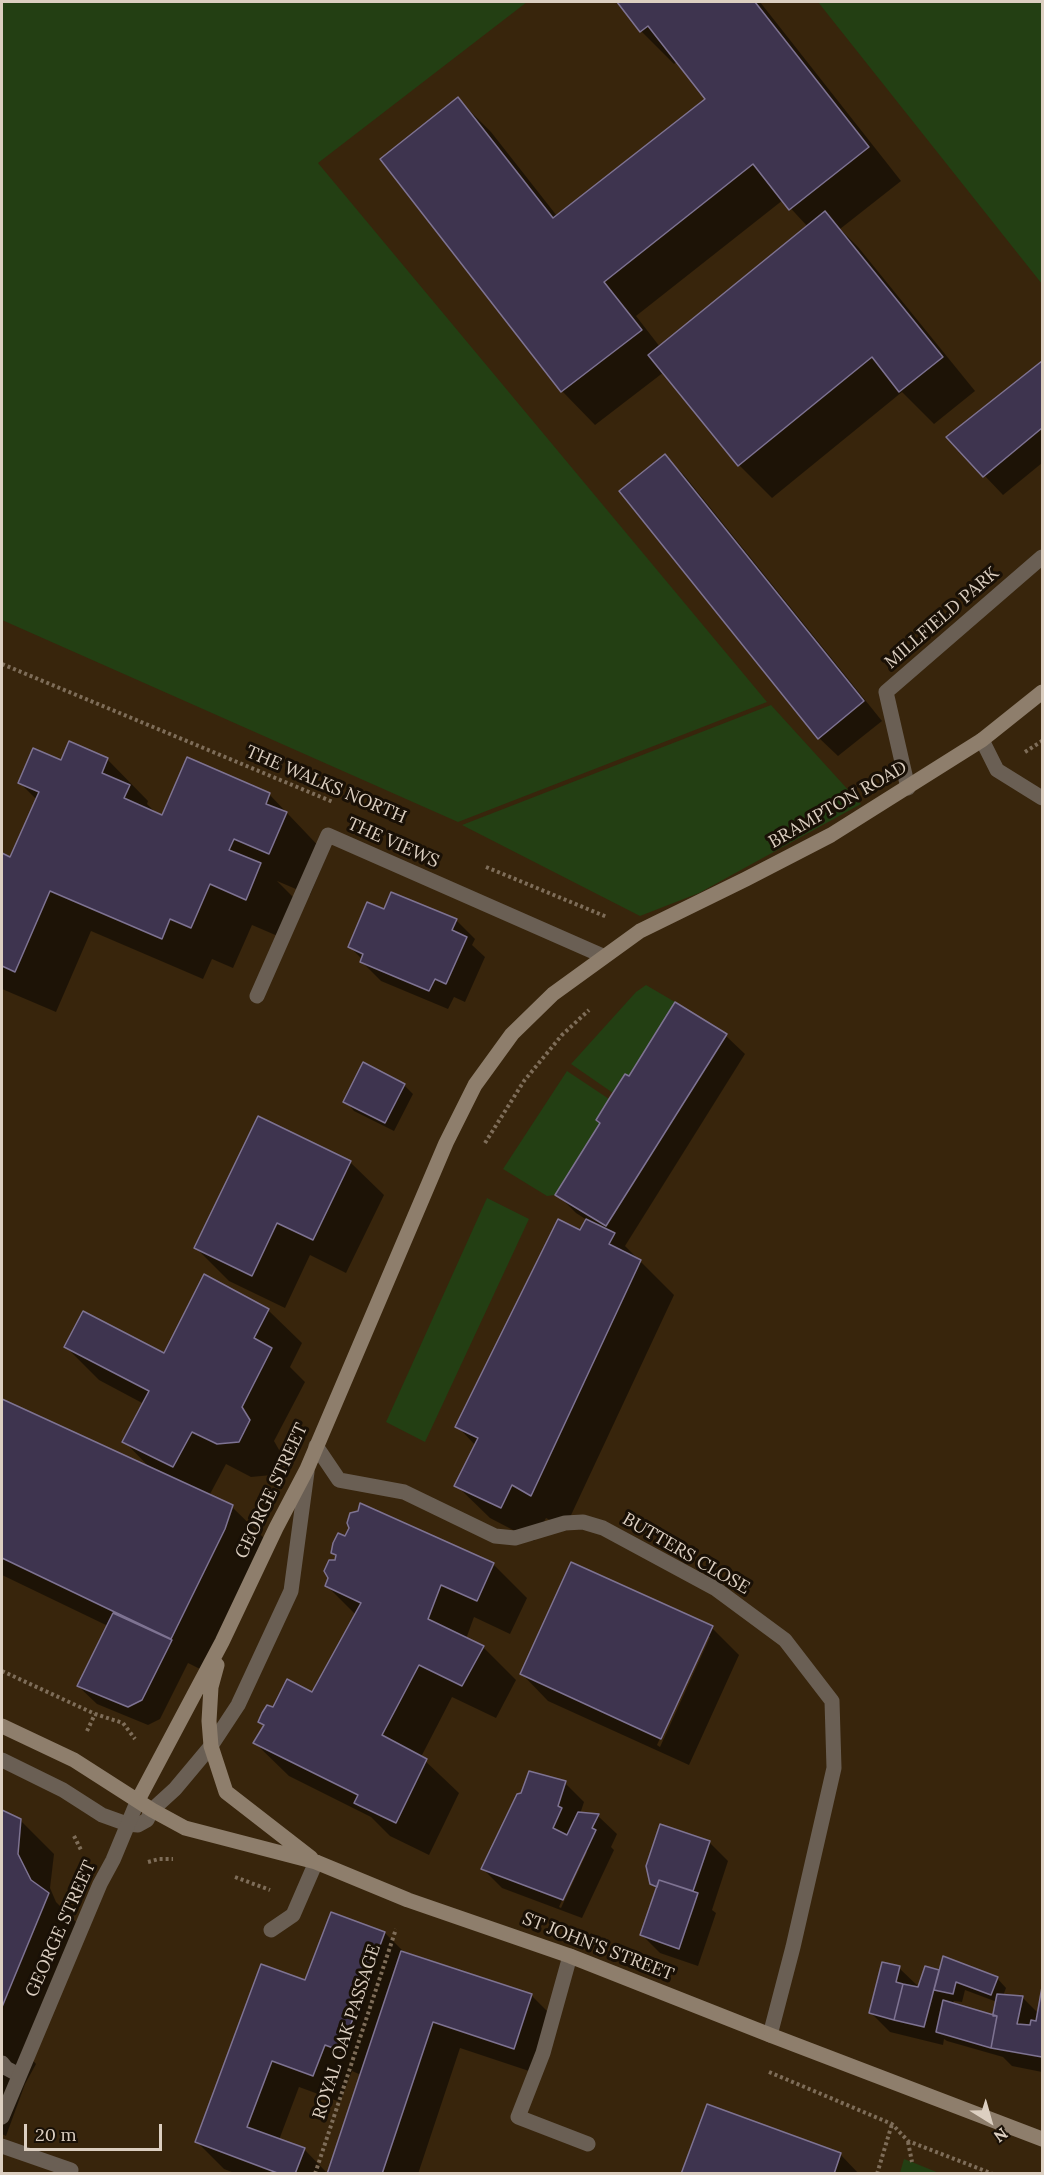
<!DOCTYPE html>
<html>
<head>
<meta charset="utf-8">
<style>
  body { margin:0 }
  #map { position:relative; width:1044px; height:2175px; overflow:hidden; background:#38250c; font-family:Lora,serif }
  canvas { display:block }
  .frame { position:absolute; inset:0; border:3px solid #dccfc1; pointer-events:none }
  .north { position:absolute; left:960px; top:2091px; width:60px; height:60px; -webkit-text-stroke:4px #191006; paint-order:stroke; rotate:143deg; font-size:16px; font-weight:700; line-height:24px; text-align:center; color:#dccfc1 }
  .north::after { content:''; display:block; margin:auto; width:21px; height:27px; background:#dccfc1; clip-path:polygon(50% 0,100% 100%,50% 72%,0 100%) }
  .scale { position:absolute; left:24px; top:2124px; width:138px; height:27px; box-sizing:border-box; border:3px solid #dccfc1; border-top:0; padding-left:8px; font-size:18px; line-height:21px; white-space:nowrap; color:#dccfc1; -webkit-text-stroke:4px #191006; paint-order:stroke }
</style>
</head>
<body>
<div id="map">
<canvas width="1044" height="2175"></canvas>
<div class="frame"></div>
<div class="north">N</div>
<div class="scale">20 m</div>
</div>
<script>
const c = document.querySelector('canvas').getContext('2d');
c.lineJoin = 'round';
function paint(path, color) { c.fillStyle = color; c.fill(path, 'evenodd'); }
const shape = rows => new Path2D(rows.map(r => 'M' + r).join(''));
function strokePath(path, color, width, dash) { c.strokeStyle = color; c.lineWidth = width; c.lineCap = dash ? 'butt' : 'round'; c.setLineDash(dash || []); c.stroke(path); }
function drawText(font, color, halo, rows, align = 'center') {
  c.font = font + ' Lora,serif'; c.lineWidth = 6; c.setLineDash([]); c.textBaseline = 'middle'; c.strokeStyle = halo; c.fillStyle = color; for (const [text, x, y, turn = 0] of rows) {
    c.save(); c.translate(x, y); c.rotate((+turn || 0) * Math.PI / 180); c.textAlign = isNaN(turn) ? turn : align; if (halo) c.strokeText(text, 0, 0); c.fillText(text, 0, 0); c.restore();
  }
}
const green = shape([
  [2,2,527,2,318,163,767,702,458,822,2,620],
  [818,2,1042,2,1042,284],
  [771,705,861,804,699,893,640,916,462,825],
  [646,985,675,1002,629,1076,625,1075,613,1093,571,1064,636,992],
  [567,1071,609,1099,596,1120,600,1123,555,1195,547,1196,503,1169],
  [487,1198,529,1219,425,1442,386,1422],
  [904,2159,912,2162,939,2173,900,2173]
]);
const shadow = shape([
  [619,2,760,2,901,181,840,229,858,247,975,391,934,424,902,392,772,498,739,465,664,372,595,425,562,391,382,159,458,99,491,132,557,216,707,99,678,61,674,64,641,31],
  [783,200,808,227,660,347,636,316],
  [1042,363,1042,463,1003,495,948,437],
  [665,456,684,475,882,721,838,756,819,738],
  [107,759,148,801,147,804,157,814,163,817,269,794,327,855,310,895,277,881,302,906,287,940,252,925,233,968,212,959,203,979,91,931,56,1012,2,989,2,855,11,859,37,800,20,783,62,762],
  [384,911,456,920,475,939,472,945,485,957,465,1002,454,997,448,1009,381,981,362,962,363,960,350,947],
  [676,1004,726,1036,745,1054,625,1246,674,1295,565,1528,546,1518,534,1541,490,1518,456,1485,476,1446,457,1426,581,1232,587,1220,576,1213,557,1194],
  [404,1085,413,1094,394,1131,354,1111,345,1101],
  [350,1162,384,1195,346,1273,310,1255,285,1308,229,1281,196,1248],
  [268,1310,302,1343,290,1367,305,1382,274,1441,282,1455,272,1475,251,1477,226,1464,209,1496,232,1507,266,1540,204,1671,188,1663,160,1719,148,1725,97,1704,78,1686,108,1626,2,1575,2,1400,151,1469,124,1441,144,1404,99,1380,66,1347,164,1355],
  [332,1552,493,1564,527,1598,510,1634,474,1617,466,1639,483,1647,516,1680,496,1718,452,1697,421,1757,459,1793,429,1855,390,1836,371,1817,289,1776,255,1743,265,1726,260,1721,274,1709,313,1694,356,1615,327,1586,337,1557],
  [712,1628,739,1655,689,1765,548,1701,522,1674],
  [706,1637,710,1637,660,1747,657,1745],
  [565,1783,584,1802,580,1814,598,1816,617,1834,611,1847,614,1850,582,1918,502,1888,483,1869],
  [584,1852,587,1852,561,1908,559,1907],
  [2,1812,20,1820,54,1854,50,1888,56,1902,81,1927,28,2055,36,2064,25,2084,6,2136,2,2134],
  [709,1842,728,1861,712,1910,716,1913,698,1966,660,1953,641,1934,657,1890,651,1883],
  [385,1933,405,1953,531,1995,558,2022,541,2075,460,2048,418,2174,329,2174,361,2075,352,2071,340,2102,299,2087,279,2140,304,2149,328,2174,237,2174,224,2169,197,2142,306,1982],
  [899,1968,920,1988,938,1972,997,1978,1006,1988,1003,1996,1022,1997,1039,2014,1042,1996,1042,2072,1012,2066,1003,2057,947,2041,944,2039,943,2045,890,2032,871,2013],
  [965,1990,997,2002,994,2017,953,2004,954,2001,962,2002],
  [840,2154,859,2174,683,2174]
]);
const building = shape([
  [617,2,755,2,869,147,789,210,753,164,604,282,642,330,561,392,380,159,458,97,553,218,705,99,648,26,640,32,617,2],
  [825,211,943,357,899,392,872,357,738,466,648,355,825,211],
  [1042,361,1042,428,983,477,946,437,1042,361],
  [665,454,864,701,818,739,619,491,665,454],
  [69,741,108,758,102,773,130,785,124,798,162,815,187,757,270,793,266,804,287,812,269,854,234,839,229,850,261,863,246,900,210,884,191,928,170,919,162,939,50,891,15,972,2,966,2,853,10,857,39,792,18,783,33,748,61,760,69,741],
  [391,892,457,919,452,930,467,937,446,984,435,979,429,991,360,962,363,954,348,947,367,902,384,909,391,892],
  [675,1002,727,1034,606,1226,555,1195,600,1123,596,1120,609,1099,625,1074,629,1076,675,1002],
  [363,1062,405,1084,385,1123,343,1102,363,1062],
  [258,1116,351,1161,313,1240,277,1223,252,1276,194,1248,258,1116],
  [558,1219,580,1230,586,1219,615,1233,609,1244,641,1260,531,1496,512,1485,501,1508,454,1486,478,1438,455,1427,558,1219],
  [204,1274,269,1309,254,1338,272,1348,242,1407,250,1420,239,1442,217,1444,192,1432,173,1467,122,1442,149,1391,64,1347,83,1311,164,1353,204,1274],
  [2,1399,233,1505,225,1529,171,1639,2,1558,2,1399],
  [360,1503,494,1563,477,1601,441,1585,428,1619,484,1646,462,1686,419,1665,382,1735,427,1759,396,1823,354,1803,358,1795,253,1743,264,1725,258,1722,262,1713,267,1705,273,1707,287,1679,312,1692,361,1603,325,1586,328,1578,324,1571,329,1560,335,1560,336,1555,331,1553,333,1543,338,1533,345,1536,349,1528,347,1523,350,1513,358,1511,360,1503],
  [571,1562,713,1626,661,1739,520,1674,571,1562],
  [113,1613,172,1640,142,1700,128,1707,77,1686,113,1613],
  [529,1771,566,1781,558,1806,562,1808,553,1828,567,1835,578,1812,599,1814,592,1828,596,1830,563,1900,481,1869,517,1794,521,1793,529,1771],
  [2,1810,21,1819,18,1854,31,1880,49,1893,2,2007,2,1810],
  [660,1824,710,1841,693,1891,659,1880,657,1887,650,1884,646,1866,660,1824],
  [659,1880,698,1893,679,1949,640,1935,659,1880],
  [331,1912,385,1932,341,2051,325,2045,313,2076,272,2061,247,2127,305,2148,295,2174,280,2174,195,2142,261,1964,305,1980,331,1912],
  [401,1951,532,1994,514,2049,433,2022,382,2174,327,2174,401,1951],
  [943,1956,998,1977,991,1995,956,1982,953,1994,934,1990,943,1956],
  [882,1962,900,1966,896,1982,903,1984,894,2020,869,2013,882,1962],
  [925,1966,939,1970,924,2027,894,2020,903,1984,918,1987,925,1966],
  [1042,1987,1042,2057,991,2048,997,2016,993,2016,993,2014,997,1994,1023,1996,1017,2024,1030,2025,1031,2020,1036,2021,1042,1987],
  [943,2000,997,2016,991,2048,936,2032,943,2000],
  [707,2104,841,2153,834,2174,681,2174,707,2104]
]);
const path = shape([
  [2,664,333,802],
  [1025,752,1042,741],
  [486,867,607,917],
  [485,1143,524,1081,562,1035,589,1010],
  [2,1671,95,1714,123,1723,135,1739],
  [87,1731,95,1714],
  [74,1836,81,1850],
  [148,1862,159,1859,173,1859],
  [235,1877,270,1890],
  [769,2072,892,2124,908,2141,993,2174],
  [908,2142,912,2162],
  [315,2174,396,1929],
  [877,2174,892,2124]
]);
const lane = shape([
  [982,740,997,770,1042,798],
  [908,788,886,692,1042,557],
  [257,996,328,835,603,956],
  [316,1446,339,1480,404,1492,495,1536,515,1538,565,1523,583,1522,603,1528,716,1589,785,1640,832,1701,834,1768,793,1947,770,2035],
  [2,1760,63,1790,102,1815,127,1824,138,1825,147,1820,152,1810,175,1789,211,1746,238,1705,291,1591,307,1472],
  [271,1930,293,1915,316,1862],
  [570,1956,543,2053,518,2117,588,2144],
  [2,2063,6,2068,19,2075],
  [2,2146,71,2170]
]);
const street = shape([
  [2,2117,100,1884,113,1860,138,1800]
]);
const secondary = shape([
  [217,1665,211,1687,209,1721,211,1746,226,1792,311,1858],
  [2,1726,74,1760,152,1810,185,1828,316,1862,408,1900,570,1956,770,2035,1042,2139],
  [138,1800,222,1642,276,1528,307,1469,446,1143,475,1085,512,1034,553,994,640,931,746,879,831,835,982,740,1042,692]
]);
const streetNames = [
  ["MILLFIELD PARK",942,618,-41],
  ["THE WALKS NORTH",326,785,23],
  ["BRAMPTON ROAD",838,805,-30],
  ["THE VIEWS",393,843,24],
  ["GEORGE STREET",272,1491,-65],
  ["BUTTERS CLOSE",686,1554,30],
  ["GEORGE STREET",61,1929,-66],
  ["ST JOHN'S STREET",598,1947,21],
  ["ROYAL OAK PASSAGE",347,2032,-72]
];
paint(green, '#233f13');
paint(shadow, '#0007');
paint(building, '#3e344f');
strokePath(building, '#7e7392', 1.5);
strokePath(path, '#7e6d59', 4, [3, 3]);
strokePath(lane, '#6a5f54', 15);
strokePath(street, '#6a5f54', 15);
strokePath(secondary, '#8e7e6c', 15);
drawText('18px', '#dccfc1', '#191006', streetNames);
</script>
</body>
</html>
